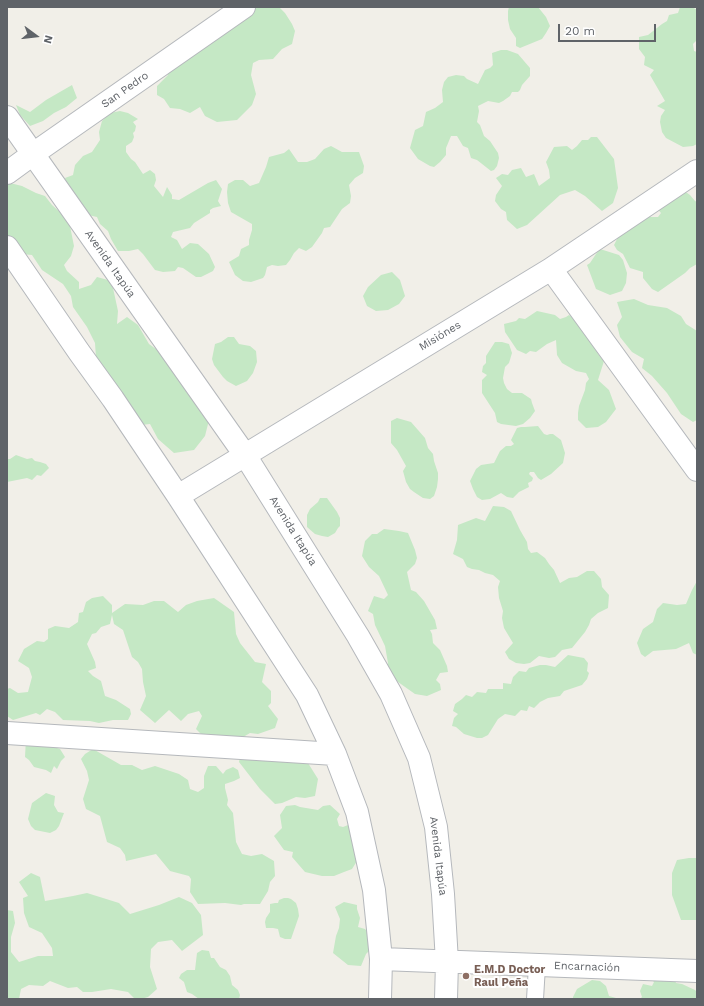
<!DOCTYPE html>
<html>
<head>
<meta charset="utf-8">
<style>
  body { margin:0 }
  #map { position:relative; width:704px; height:1006px; overflow:hidden; background:#f1efe8; font-family:"Work Sans",sans-serif }
  canvas { display:block }
  .frame { position:absolute; inset:0; border:8px solid #5f6368; pointer-events:none }
  .north { position:absolute; left:16px; top:16px; width:40px; height:40px; -webkit-text-stroke:3px #fff; paint-order:stroke; rotate:105deg; font-size:11px; font-weight:700; line-height:16px; text-align:center; color:#5f6368 }
  .north::after { content:''; display:block; margin:auto; width:14px; height:18px; background:#5f6368; clip-path:polygon(50% 0,100% 100%,50% 72%,0 100%) }
  .scale { position:absolute; left:558px; top:24px; width:98px; height:18px; box-sizing:border-box; border:2px solid #5f6368; border-top:0; padding-left:5px; font-size:12px; line-height:14px; white-space:nowrap; color:#5f6368; -webkit-text-stroke:3px #fff; paint-order:stroke }
</style>
</head>
<body>
<div id="map">
<canvas width="704" height="1006"></canvas>
<div class="frame"></div>
<div class="north">N</div>
<div class="scale">20 m</div>
</div>
<script>
const c = document.querySelector('canvas').getContext('2d');
c.lineJoin = 'round';
function paint(path, color) { c.fillStyle = color; c.fill(path, 'evenodd'); }
const shape = rows => new Path2D(rows.map(r => 'M' + r).join(''));
function strokePath(path, color, width, dash) { c.strokeStyle = color; c.lineWidth = width; c.lineCap = dash ? 'butt' : 'round'; c.setLineDash(dash || []); c.stroke(path); }
function drawText(font, color, halo, rows, align = 'center') {
  c.font = font + ' "Work Sans",sans-serif'; c.lineWidth = 4; c.setLineDash([]); c.textBaseline = 'middle'; c.strokeStyle = halo; c.fillStyle = color; for (const [text, x, y, turn = 0] of rows) {
    c.save(); c.translate(x, y); c.rotate((+turn || 0) * Math.PI / 180); c.textAlign = isNaN(turn) ? turn : align; if (halo) c.strokeText(text, 0, 0); c.fillText(text, 0, 0); c.restore();
  }
}
const green = shape([
  [240,7,279,7,285,13,292,24,295,31,292,44,282,49,273,59,259,60,253,63,251,75,256,94,252,105,237,120,217,122,205,116,200,107,190,113,180,109,170,108,164,99,157,95,157,86,168,75,167,67],
  [509,7,538,7,546,17,550,26,546,33,542,39,520,48,516,46,516,38,510,29,508,20,508,11],
  [680,7,692,7,697,10,697,40,693,44,694,51,697,52,697,144,693,146,683,147,666,138,662,132,660,122,661,116,665,110,657,106,665,101,650,75,654,70,644,65,645,57,639,49,639,37,648,35,662,24,667,21,669,15,678,13],
  [501,50,507,50,518,54,530,68,530,76,522,85,520,90,518,92,512,92,510,96,503,101,499,103,488,101,478,106,479,111,477,122,480,125,484,136,490,141,498,153,499,158,497,166,494,170,491,171,477,160,471,158,468,148,463,146,457,136,451,136,446,148,446,155,440,162,434,167,430,166,418,159,410,148,415,130,423,126,426,112,435,108,443,102,442,90,444,82,448,77,456,75,464,76,467,79,478,84,485,70,490,68,493,65,492,53],
  [72,85,77,98,66,107,54,113,43,121,30,126,20,115,16,105,30,112,46,100],
  [120,111,128,113,138,119,133,122,136,126,135,131,133,133,134,137,132,142,126,146,126,152,131,159,135,162,143,174,150,170,155,174,156,180,154,186,163,197,167,187,172,195,172,199,179,200,208,183,216,180,222,189,218,201,221,206,213,208,210,210,210,213,194,223,190,228,173,232,171,237,177,240,182,249,190,243,198,244,209,254,215,267,213,271,201,277,196,277,183,268,178,267,175,271,163,272,155,270,143,254,138,249,129,251,118,251,111,239,108,231,100,224,97,217,88,215,69,193,65,178,73,175,75,165,83,156,92,152,100,140,99,132,102,121,110,113],
  [591,137,597,137,614,159,618,188,613,203,602,211,585,196,575,190,560,195,527,225,517,229,507,220,506,212,501,209,495,201,496,195,502,186,496,178,502,174,508,175,512,170,521,168,526,177,534,174,539,186,550,178,549,170,546,162,554,147,567,146,572,150,577,146,582,140,588,140],
  [331,146,342,152,359,152,364,166,363,173,355,178,349,185,351,196,350,203,342,209,330,227,324,228,322,233,312,247,306,251,299,248,294,253,290,260,286,265,278,266,272,265,267,267,265,275,263,278,251,282,243,281,235,275,229,262,239,256,241,249,249,245,249,240,252,230,252,224,231,212,228,203,227,192,228,184,235,180,243,180,250,186,259,183,266,167,269,157,284,153,289,149,298,162,307,162,315,159,324,149],
  [10,183,22,186,36,193,45,196,52,205,61,213,70,226,74,246,71,256,64,265,67,271,79,282,79,289,91,285,97,277,108,280,113,288,118,311,117,324,127,317,138,325,149,344,160,352,209,420,205,436,194,450,174,453,158,439,150,424,132,426,96,358,95,343,87,327,73,307,71,296,63,284,42,270,32,255,11,253,7,250,7,185],
  [680,188,690,195,695,201,697,202,697,264,690,268,685,273,658,292,652,289,643,278,643,272,630,268,623,254,617,250,614,245,620,233,643,214,651,217,658,217,661,213,655,206],
  [600,249,619,255,623,260,627,273,626,283,622,291,610,295,596,289,587,265,590,263,596,254],
  [392,272,400,280,405,296,399,304,388,310,376,311,367,306,363,296,368,287,381,275],
  [634,299,648,305,667,308,681,316,686,324,697,331,697,420,693,422,681,414,667,393,652,376,642,368,644,359,632,352,620,337,617,325,622,317,617,302],
  [537,311,555,315,560,319,566,317,569,315,577,320,596,347,598,354,604,361,598,380,609,390,616,409,606,422,598,427,586,428,578,420,578,413,579,406,585,390,586,383,589,379,586,373,576,371,562,363,557,355,556,340,547,344,536,352,530,351,526,354,517,350,505,332,504,324,516,321,519,318,525,319],
  [228,337,234,337,239,344,250,346,256,351,257,362,253,373,247,381,236,386,227,381,223,377,214,365,212,359,215,344,221,342],
  [495,342,502,342,509,344,512,353,509,363,505,367,503,378,504,383,507,389,512,393,522,393,531,399,532,403,535,411,530,418,523,424,516,426,501,424,497,422,495,413,482,393,482,380,487,375,482,372,483,366,486,363,486,356],
  [397,418,411,422,425,438,428,448,433,454,434,461,438,473,438,479,437,487,434,496,430,499,423,498,414,492,410,489,406,482,403,471,406,466,397,450,391,443,391,421],
  [538,426,544,434,547,435,550,434,553,434,561,440,565,453,563,463,551,474,541,480,538,478,534,472,530,472,529,474,533,478,532,481,528,483,529,487,519,492,513,498,507,497,501,493,490,499,482,500,477,497,473,489,470,481,476,469,481,465,494,463,500,451,506,446,511,446,514,444,511,440,517,428,521,427,525,427],
  [16,455,27,459,32,458,35,461,40,462,46,464,49,468,41,476,37,475,32,480,27,478,7,482,7,459,10,459],
  [320,498,327,498,337,512,340,518,340,526,338,528,335,533,328,537,322,536,315,534,307,527,307,515,310,509,318,502],
  [493,506,504,507,511,511,520,530,527,542,528,549,531,553,537,552,545,558,549,564,554,570,560,583,569,578,577,577,587,571,594,571,601,579,602,587,609,595,608,608,598,613,591,619,589,625,585,632,572,648,562,650,555,657,549,658,539,656,530,663,524,664,516,663,509,659,505,652,513,643,504,628,502,618,503,611,499,598,498,587,500,581,493,575,485,573,479,570,472,569,467,567,463,559,453,554,457,540,458,525,476,518,485,521],
  [384,529,399,531,408,533,415,550,417,558,415,564,407,572,411,590,416,592,424,601,435,620,437,629,430,630,432,634,433,643,440,650,447,666,448,672,440,673,436,680,440,684,441,690,427,696,415,694,398,682,385,671,388,663,385,646,375,625,373,614,368,611,374,596,384,599,388,595,379,576,369,567,362,556,365,541,372,534,377,534],
  [697,581,697,655,693,653,689,643,676,649,653,651,645,657,641,654,637,643,643,629,653,622,657,609,663,603,677,605,686,604,692,590],
  [103,596,112,605,112,613,125,604,143,605,154,601,164,601,178,612,186,605,197,601,214,598,234,612,236,634,240,643,255,662,266,664,262,682,271,691,271,703,268,706,278,719,275,728,258,734,250,733,226,747,206,739,196,729,202,716,199,711,188,714,181,721,169,710,155,723,140,710,146,696,143,682,142,669,138,662,132,657,123,630,114,624,112,615,110,624,101,627,96,633,92,634,87,644,95,662,96,668,88,671,93,676,101,681,105,696,116,700,130,709,131,714,128,720,113,720,99,723,90,721,63,720,55,712,47,709,40,715,36,713,13,720,7,716,7,689,10,688,18,693,28,692,32,677,29,668,18,661,24,649,37,641,44,642,48,639,48,629,55,626,69,628,78,622,79,613,83,612,86,602,92,598],
  [568,655,584,658,588,663,587,671,589,673,587,679,582,685,564,691,560,696,548,698,540,702,534,708,529,706,527,711,521,710,515,716,505,714,498,719,488,735,482,738,477,738,464,734,456,727,452,726,454,718,458,714,453,711,455,704,462,699,466,695,472,697,477,692,486,693,488,689,503,689,503,683,511,684,513,677,519,671,526,672,529,668,540,665,546,665,555,667],
  [26,738,60,749,65,757,61,761,57,769,54,766,51,773,46,770,34,767,29,760,25,757],
  [281,739,291,747,308,763,318,779,315,796,305,798,296,797,282,803,275,804,260,789,239,762,241,752,276,742],
  [93,749,121,765,132,765,142,770,155,766,179,774,188,780,190,789,198,792,204,788,204,776,208,766,216,766,223,774,226,770,233,767,238,770,240,778,234,781,225,784,225,788,228,800,227,805,233,813,236,842,242,854,251,856,262,854,274,861,275,876,270,882,268,891,260,904,244,904,241,905,225,903,198,904,190,892,191,879,189,876,170,871,156,854,126,861,125,855,120,848,107,842,100,816,86,809,83,799,89,780,87,771,81,759,85,754],
  [46,793,55,796,54,805,58,812,64,813,59,826,56,830,50,833,35,830,31,826,28,819,32,803],
  [295,805,300,807,318,810,323,806,330,805,340,814,337,819,339,826,343,827,348,825,358,838,357,861,352,869,344,872,334,876,322,876,305,872,292,857,293,852,284,850,274,836,282,828,280,815,286,806],
  [689,858,697,858,697,921,696,920,681,920,672,895,672,873,677,860],
  [31,873,40,877,45,901,73,896,87,893,119,903,130,914,159,905,179,897,192,903,201,915,203,935,182,951,172,940,158,942,151,949,150,967,157,989,148,997,141,999,135,999,128,992,111,989,92,992,83,992,77,987,68,988,50,981,43,986,29,985,21,989,19,999,7,999,7,910,13,911,15,923,11,937,11,952,19,962,38,956,53,956,52,948,42,933,29,927,24,913,23,898,28,896,19,882],
  [284,898,288,898,291,899,296,903,298,909,299,916,291,939,285,939,280,937,278,929,273,928,266,928,265,922,266,918,270,912,270,904,275,903,278,903,279,900],
  [344,902,357,905,357,909,360,918,358,927,365,929,371,936,370,950,366,954,361,966,348,965,333,953,336,936,339,928,340,919,335,907],
  [202,950,209,951,211,958,214,958,220,967,226,970,230,976,232,985,238,990,240,995,239,999,199,999,192,994,187,992,184,982,179,978,181,974,187,970,195,970,197,953],
  [672,971,676,983,682,984,695,990,697,992,697,999,640,999,642,997,640,991,643,984,652,986,654,982,648,976],
  [592,980,600,981,606,986,609,996,616,998,616,999,573,999,573,997,577,989]
]);
const lane = shape([
  [535,999,537,966]
]);
const street = shape([
  [7,117,245,455,358,636,391,694,419,758,436,827,443,894,447,962,446,999],
  [7,173,33,154,244,7],
  [7,247,79,352,113,399,178,496,307,695,335,754,357,812,374,890,381,959,380,999],
  [551,269,697,470],
  [178,496,551,269,697,171],
  [7,733,335,754],
  [381,959,697,971]
]);
const markers = [
  [466,976,4,"#8d6e63"]
];
const streetNames = [
  ["San Pedro",125,90,-35],
  ["Avenida Itapúa",110,264,55],
  ["Misiónes",440,336,-31],
  ["Avenida Itapúa",293,531,58],
  ["Avenida Itapúa",438,856,83],
  ["Encarnación",587,967,2]
];
const educationNames = [
  ["E.M.D Doctor",474,970],
  ["Raul Peña",474,983]
];
paint(green, '#c5e8c5');
strokePath(lane, '#b5b8bc', 18);
strokePath(street, '#b5b8bc', 24);
strokePath(lane, '#fff', 16);
strokePath(street, '#fff', 22);
for (const [x, y, r, color] of markers) { const dot = new Path2D(); dot.arc(x, y, r, 0, 2 * Math.PI); c.fillStyle = color; c.fill(dot); strokePath(dot, '#fff', 1.5); }
drawText('11px', '#5f6368', '#fff', streetNames);
drawText('bold 11px', '#785e54', '#fff', educationNames, 'left');
</script>
</body>
</html>
